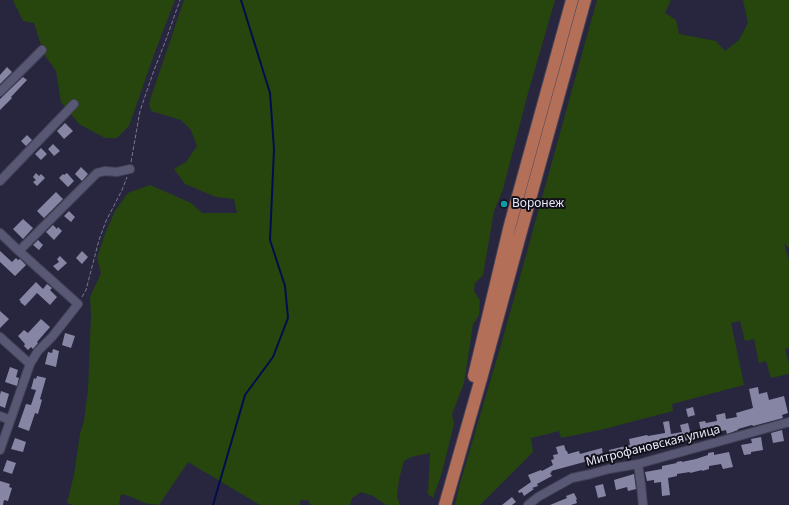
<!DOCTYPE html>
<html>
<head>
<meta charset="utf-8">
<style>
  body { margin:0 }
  canvas { display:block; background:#27263e }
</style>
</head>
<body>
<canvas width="789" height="505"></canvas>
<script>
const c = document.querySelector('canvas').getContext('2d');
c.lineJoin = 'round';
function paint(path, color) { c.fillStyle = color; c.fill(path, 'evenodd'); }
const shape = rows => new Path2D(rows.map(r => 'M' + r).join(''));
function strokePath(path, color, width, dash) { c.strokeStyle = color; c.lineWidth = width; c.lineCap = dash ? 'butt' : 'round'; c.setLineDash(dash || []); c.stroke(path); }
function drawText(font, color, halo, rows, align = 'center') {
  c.font = font + ' "Noto Sans",sans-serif'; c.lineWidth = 4; c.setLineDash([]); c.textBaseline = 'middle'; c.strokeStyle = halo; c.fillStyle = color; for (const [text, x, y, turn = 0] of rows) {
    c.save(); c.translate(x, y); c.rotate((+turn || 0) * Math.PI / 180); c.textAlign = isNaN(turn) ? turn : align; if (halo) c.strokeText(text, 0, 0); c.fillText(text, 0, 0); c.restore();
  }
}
const green = shape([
  [13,0,175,0,156,49,129,126,117,138,105,138,79,124,61,102,56,71,44,54,34,23,23,21],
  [184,0,555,0,528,93,503,189,494,211,483,275,475,283,474,291,480,301,479,315,473,324,464,383,452,414,454,424,442,472,433,498,428,494,430,453,411,457,404,461,399,479,397,497,400,505,386,505,373,496,361,492,352,498,350,505,311,505,308,500,301,500,299,505,260,505,188,462,159,505,145,503,129,496,121,494,119,505,73,505,67,503,74,475,80,434,84,421,88,390,91,316,90,297,101,273,97,258,105,234,115,211,128,193,150,185,191,203,202,213,237,213,234,199,216,197,185,184,174,169,186,162,197,146,191,130,181,120,151,111,149,103],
  [597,0,671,0,665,13,676,20,679,34,716,41,725,51,739,40,748,23,743,0,789,0,789,248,784,243,789,260,789,348,785,349,789,363,789,374,771,378,766,361,759,363,754,339,745,341,740,321,731,323,744,385,672,404,673,411,600,430,561,438,559,431,531,438,533,452,480,505,455,505,459,487,503,338]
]);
const stream = shape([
  [213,505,245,395,273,357,288,318,285,286,270,240,274,149,270,93,241,0]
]);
const building = shape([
  [7,67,12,72,0,84,0,75],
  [23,77,27,80,11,97,12,98,0,110,0,99],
  [65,123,73,131,64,139,57,131],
  [27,135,32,140,26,146,21,141],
  [53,144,60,151,54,156,48,149],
  [41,148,47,154,41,160,35,154],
  [81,167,88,174,82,181,75,174],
  [36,173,39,176,41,174,45,178,37,186,33,182,36,180,33,177],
  [67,173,74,181,68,187,59,178,63,174,64,175],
  [56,192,63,199,44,218,37,211],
  [69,211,75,217,71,222,64,216],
  [23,219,33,228,23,239,13,229],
  [53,225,57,229,58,227,62,231,54,240,46,232],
  [38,240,43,245,39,250,33,245],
  [0,251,12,262,16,258,18,260,20,259,26,265,15,276,0,262],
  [82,251,88,257,82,264,76,258],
  [60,256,67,263,58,271,53,266,59,262,57,259],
  [36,282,43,289,47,284,52,288,50,290,57,297,50,305,37,293,25,306,20,302,21,301,19,300],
  [0,311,9,319,0,328],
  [41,319,50,327,37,342,38,343,33,349,31,347,28,350,24,346,25,344,18,336,24,330,28,333],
  [65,333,75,336,71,348,62,345],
  [53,349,59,351,56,367,45,364,48,352,52,353],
  [10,367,18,370,16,377,19,378,17,386,5,382],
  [37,376,46,378,40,399,42,400,38,414,35,413,29,431,18,427,26,404,31,405,36,390,31,389,34,378,36,379],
  [758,387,759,394,767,392,769,400,784,396,788,413,782,415,783,418,753,426,752,425,738,429,738,430,727,434,726,430,702,435,699,422,705,421,706,423,717,421,716,415,725,413,726,419,737,417,736,413,753,408,749,389],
  [1,391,9,394,5,408,0,406,0,395],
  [693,407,695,415,688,417,686,409],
  [669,421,671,434,682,432,680,425,688,423,692,439,680,442,681,443,658,448,657,446,643,449,643,450,627,454,627,456,617,458,617,456,610,457,609,450,630,445,629,439,647,435,648,436,665,433,665,432,663,422],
  [782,430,784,441,773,443,771,433],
  [761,437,763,450,751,452,751,454,744,455,741,445,752,443,751,439],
  [15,438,26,442,23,452,11,449],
  [564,445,566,451,567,451,568,454,579,451,580,454,602,448,603,456,588,459,588,461,551,471,552,472,550,473,552,476,537,484,538,486,532,488,534,489,524,496,522,492,519,493,518,491,531,482,528,475,541,470,542,471,553,465,551,460,554,459,553,455,558,454,556,447],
  [714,452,714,455,729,452,733,467,723,469,721,464,709,466,709,469,702,471,702,470,690,473,690,472,677,474,677,476,668,478,670,495,662,496,661,482,654,483,654,480,647,481,645,472,662,469,662,466,677,463,676,462,682,461,682,462,696,459,708,455,708,453],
  [7,460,16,463,12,474,3,471],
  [634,474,636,489,628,491,627,487,616,490,614,480],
  [0,481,10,484,9,487,12,488,8,501,4,500,3,505,0,505],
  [603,484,606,496,598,498,595,486],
  [574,493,577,499,576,500,577,503,571,505,550,505,567,498,566,496],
  [512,497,516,502,512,505,502,505]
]);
const path = shape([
  [131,162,140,111,153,73,167,37,180,0],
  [82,297,86,290,99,240,106,221,122,190,127,177]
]);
const minor = shape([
  [0,92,42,50],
  [0,181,74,104],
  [0,233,19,251,78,304,52,337,38,351,30,364,0,450],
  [19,251,97,173,105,171,117,172,130,169],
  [0,337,30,364],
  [0,416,10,420],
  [638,464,641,485,643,505],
  [528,505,538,497,572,478,591,474,609,469,638,464,789,422]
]);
const highway = shape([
  [474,376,510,225,572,0],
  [445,505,482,375,522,228,585,0]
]);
const markers = [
  [504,204,4,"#0f9aa8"]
];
const poiNames = [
  ["Воронеж",512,204]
];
const streetNames = [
  ["Митрофановская улица",653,446,-14]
];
paint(green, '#26460d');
strokePath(stream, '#000e4f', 2);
paint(building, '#8686a4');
strokePath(minor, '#444257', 10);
strokePath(highway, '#444257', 14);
strokePath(path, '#79788d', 1, [4, 2]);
strokePath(minor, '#585874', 8);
strokePath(highway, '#b46f58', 12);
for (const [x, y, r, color] of markers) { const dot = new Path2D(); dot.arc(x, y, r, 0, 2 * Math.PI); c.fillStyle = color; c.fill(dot); strokePath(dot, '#11101b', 1.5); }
drawText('12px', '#e8e8f8', '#11101b', poiNames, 'left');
drawText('12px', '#e8e8f8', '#11101b', streetNames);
</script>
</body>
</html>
